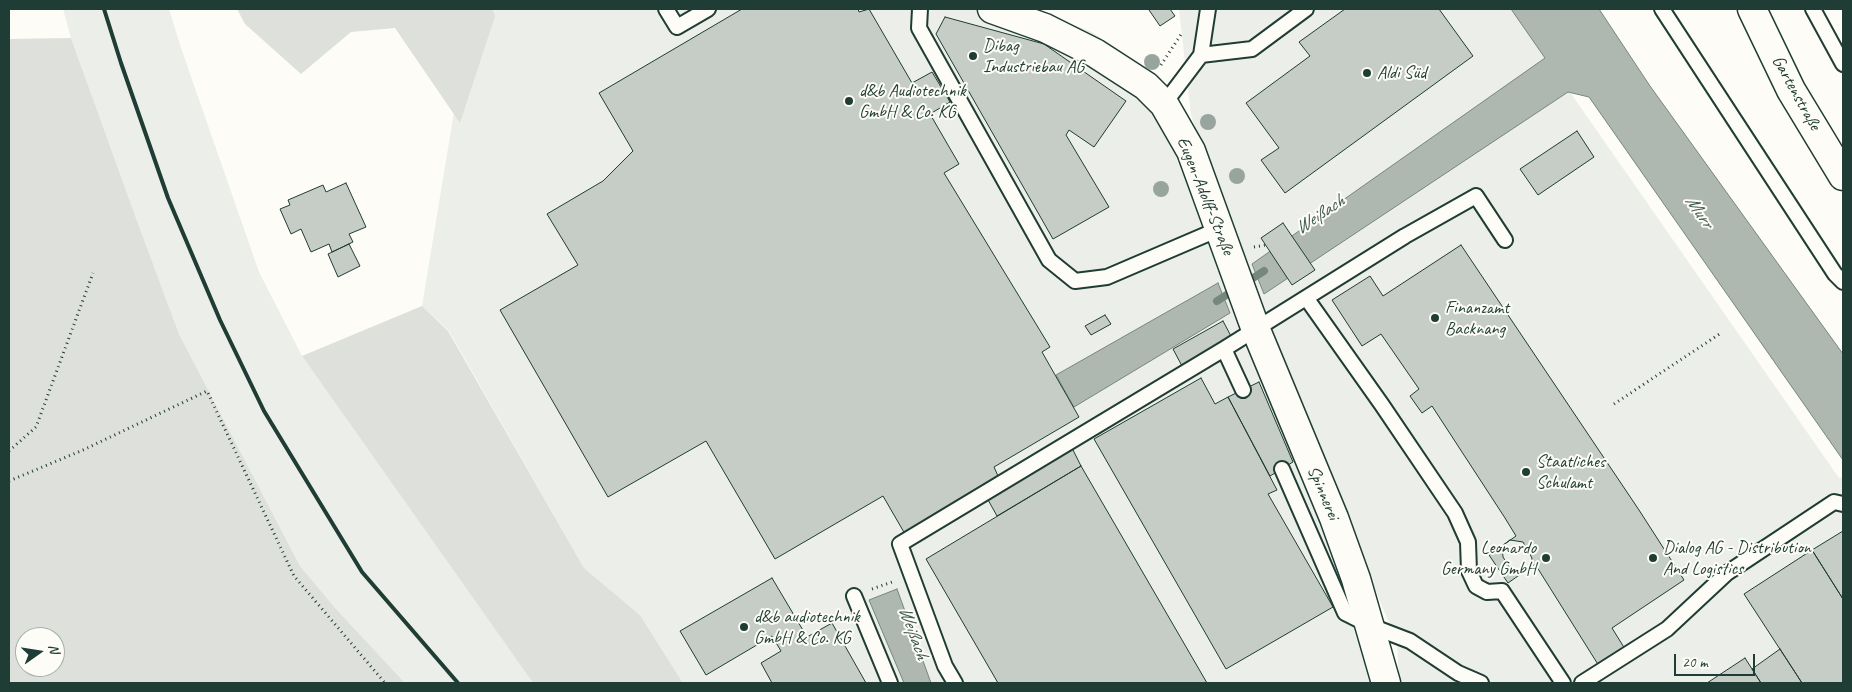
<!DOCTYPE html>
<html>
<head>
<meta charset="utf-8">
<style>
  body { margin:0 }
  #map { position:relative; width:1852px; height:692px; overflow:hidden; background:#fdfcf7; font-family:Caveat,sans-serif }
  canvas { display:block }
  .frame { position:absolute; inset:0; border:10px solid #1f3d34; pointer-events:none }
  .north { position:absolute; left:15px; top:627px; width:50px; height:50px; box-sizing:border-box; background:#fdfcf7; border:1px solid #a4b0a9; border-radius:50%; rotate:77deg; font-size:14px; font-weight:700; line-height:20px; text-align:center; color:#1f3d34 }
  .north::after { content:''; display:block; margin:auto; width:18px; height:22px; background:#1f3d34; clip-path:polygon(50% 0,100% 100%,50% 72%,0 100%) }
  .scale { position:absolute; left:1674px; top:654px; width:81px; height:22px; box-sizing:border-box; border:2px solid #1f3d34; border-top:0; padding-left:6px; font-size:15px; line-height:18px; white-space:nowrap; color:#1f3d34; -webkit-text-stroke:4px #fdfcf7; paint-order:stroke }
</style>
</head>
<body>
<div id="map">
<canvas width="1852" height="692"></canvas>
<div class="frame"></div>
<div class="north">N</div>
<div class="scale">20 m</div>
</div>
<script>
const c = document.querySelector('canvas').getContext('2d');
c.lineJoin = 'round';
function paint(path, color) { c.fillStyle = color; c.fill(path, 'evenodd'); }
const shape = rows => new Path2D(rows.map(r => 'M' + r).join(''));
function strokePath(path, color, width, dash) { c.strokeStyle = color; c.lineWidth = width; c.lineCap = dash ? 'butt' : 'round'; c.setLineDash(dash || []); c.stroke(path); }
function drawText(font, color, halo, rows, align = 'center') {
  c.font = font + ' Caveat,sans-serif'; c.lineWidth = 4; c.setLineDash([]); c.textBaseline = 'middle'; c.strokeStyle = halo; c.fillStyle = color; for (const [text, x, y, turn = 0] of rows) {
    c.save(); c.translate(x, y); c.rotate((+turn || 0) * Math.PI / 180); c.textAlign = isNaN(turn) ? turn : align; if (halo) c.strokeText(text, 0, 0); c.fillText(text, 0, 0); c.restore();
  }
}
const built = shape([
  [63,9,169,9,181,48,259,272,302,356,533,683,405,683,337,610,300,566,179,334,136,218,71,38],
  [471,9,1033,9,1092,32,1135,63,1163,122,1259,374,1356,614,1374,683,683,683,640,615,584,568,449,331,422,306],
  [1179,9,1512,9,1839,478,1843,477,1843,683,1399,683,1397,642,1271,342,1191,115]
]);
const green = shape([
  [237,9,492,9,495,16,460,123,395,28,351,32,301,74,245,24],
  [71,38,136,218,179,334,300,566,337,610,405,683,9,683,9,39],
  [25,637,55,637,55,667,25,667],
  [422,306,448,331,584,568,640,615,683,683,533,683,302,356]
]);
const water = shape([
  [1511,9,1599,9,1650,86,1843,354,1843,460,1589,97,1568,92,1264,294,1252,264,1545,58,1511,9],
  [1218,283,1230,313,1074,407,1056,375,1218,283],
  [897,589,931,683,904,683,869,600,897,589]
]);
const stream = shape([
  [1217,301,1264,271]
]);
const building = shape([
  [742,9,858,9,859,12,869,9,912,83,932,72,950,102,930,114,959,164,944,173,1050,347,1042,352,1079,417,994,467,998,476,905,534,883,496,775,559,706,441,608,497,500,310,578,265,547,214,603,181,633,151,599,93,742,9],
  [1151,9,1170,9,1175,16,1160,26,1149,10,1151,9],
  [1345,9,1439,9,1473,56,1285,193,1261,160,1279,148,1246,103,1310,56,1299,42,1345,9],
  [945,17,1044,44,1126,101,1094,147,1069,130,1066,135,1109,207,1053,239,936,34,945,17],
  [1577,131,1594,157,1538,195,1520,169,1577,131],
  [346,183,366,227,349,234,353,242,332,252,329,244,311,252,301,229,291,234,280,209,290,205,288,200,323,185,326,192,346,183],
  [1283,223,1315,270,1292,285,1261,238,1283,223],
  [349,244,360,266,338,277,328,254,349,244],
  [1461,245,1639,510,1684,580,1612,628,1625,649,1599,666,1535,564,1508,583,1489,555,1516,536,1505,518,1432,406,1422,413,1417,406,1410,396,1419,389,1381,334,1362,346,1332,300,1370,276,1383,296,1461,245],
  [1105,315,1111,324,1091,335,1085,326,1105,315],
  [1223,321,1232,338,1182,366,1173,349,1223,321],
  [1201,378,1215,404,1228,397,1277,490,1268,494,1333,607,1226,669,1094,439,1201,378],
  [1259,382,1293,462,1270,476,1228,397,1259,382],
  [1072,448,1081,466,997,516,987,498,1072,448],
  [1081,466,1207,683,998,683,926,559,1081,466],
  [1843,531,1843,599,1812,550,1843,531],
  [1510,540,1523,542,1532,558,1530,568,1522,573,1512,571,1503,557,1502,546,1510,540],
  [1812,550,1843,599,1843,683,1802,683,1744,594,1812,550],
  [772,578,807,637,832,623,866,683,772,683,761,663,781,651,772,636,706,675,680,631,772,578],
  [1780,649,1802,683,1761,683,1752,669,1780,649],
  [1745,658,1761,683,1707,683,1745,658]
]);
const path = shape([
  [1161,65,1182,33],
  [1254,247,1266,245],
  [1614,404,1721,333],
  [9,451,36,427,93,273],
  [9,481,83,450,207,391,294,576,385,683],
  [872,589,892,582]
]);
const service = shape([
  [666,9,677,27,708,9],
  [920,9,919,28,1049,260,1075,281,1107,277,1219,229],
  [1208,9,1201,55,1252,49,1306,9],
  [1662,9,1835,274,1843,282],
  [1813,9,1843,64],
  [1164,104,1201,55],
  [1307,299,1382,405,1455,513,1468,542,1469,571,1476,586,1487,592,1502,591,1563,683],
  [1224,349,1243,390],
  [1282,469,1345,613,1371,626,1410,641,1458,673,1481,683],
  [854,596,890,683],
  [955,683,945,666,900,544,1224,349,1405,236,1476,196,1505,240],
  [1582,683,1667,629,1727,573,1834,502,1843,504]
]);
const minor = shape([
  [992,9,1045,28,1095,53,1146,86,1164,104,1191,151,1256,330,1334,518,1356,579,1386,683]
]);
const tertiary = shape([
  [1752,9,1791,90,1843,176]
]);
const rail = shape([
  [104,9,121,63,168,198,220,320,264,411,362,572,458,683]
]);
const trees = [
  [1152,62],
  [1208,122],
  [1237,176],
  [1161,189]
];
const markers = [
  [973,56,5,"#1f3d34"],
  [1367,73,5,"#1f3d34"],
  [849,101,5,"#1f3d34"],
  [1435,318,5,"#1f3d34"],
  [1526,472,5,"#1f3d34"],
  [1546,558,5,"#1f3d34"],
  [1653,558,5,"#1f3d34"],
  [744,627,5,"#1f3d34"]
];
const poiNames = [
  ["Dibag",983,46],
  ["Industriebau AG",983,67],
  ["Aldi Süd",1377,73],
  ["d&b Audiotechnik",859,91],
  ["GmbH & Co. KG",859,112],
  ["Finanzamt",1445,308],
  ["Backnang",1445,329],
  ["Staatliches",1536,462],
  ["Schulamt",1536,483],
  ["Leonardo",1536,548,"right"],
  ["Germany GmbH",1536,569,"right"],
  ["Dialog AG - Distribution",1663,548],
  ["And Logistics",1663,569],
  ["d&b audiotechnik",754,617],
  ["GmbH & Co. KG",754,638]
];
const streetNames = [
  ["Gartenstraße",1796,93,61],
  ["Eugen-Adolff-Straße",1205,196,68],
  ["Spinnerei",1323,493,67]
];
const waterNames = [
  ["Murr",1699,212,55],
  ["Weißach",1320,215,-34],
  ["Weißach",913,633,70]
];
paint(built, '#eceee9');
paint(green, '#dde0db');
paint(water, '#aeb8b1');
strokePath(water, '#75877f', 1);
strokePath(stream, '#75877f', 8);
paint(building, '#c6cdc7');
strokePath(building, '#1f3d34', 1);
strokePath(service, '#1f3d34', 18);
strokePath(minor, '#1f3d34', 31);
strokePath(tertiary, '#1f3d34', 31);
strokePath(path, '#1f3d34', 3, [1, 4]);
strokePath(service, '#fdfcf7', 14);
strokePath(minor, '#fdfcf7', 28);
strokePath(tertiary, '#fdfcf7', 28);
strokePath(rail, '#1f3d34', 4);
c.fillStyle = '#98a59e';
for (const [x, y] of trees) { c.beginPath(); c.arc(x, y, 8, 0, 2 * Math.PI); c.fill(); }
for (const [x, y, r, color] of markers) { const dot = new Path2D(); dot.arc(x, y, r, 0, 2 * Math.PI); c.fillStyle = color; c.fill(dot); strokePath(dot, '#fdfcf7', 2); }
drawText('18px', '#1f3d34', '#fdfcf7', poiNames, 'left');
drawText('18px', '#1f3d34', '#fdfcf7', streetNames);
drawText('italic 19px', '#435c53', '#fdfcf7', waterNames);
</script>
</body>
</html>
